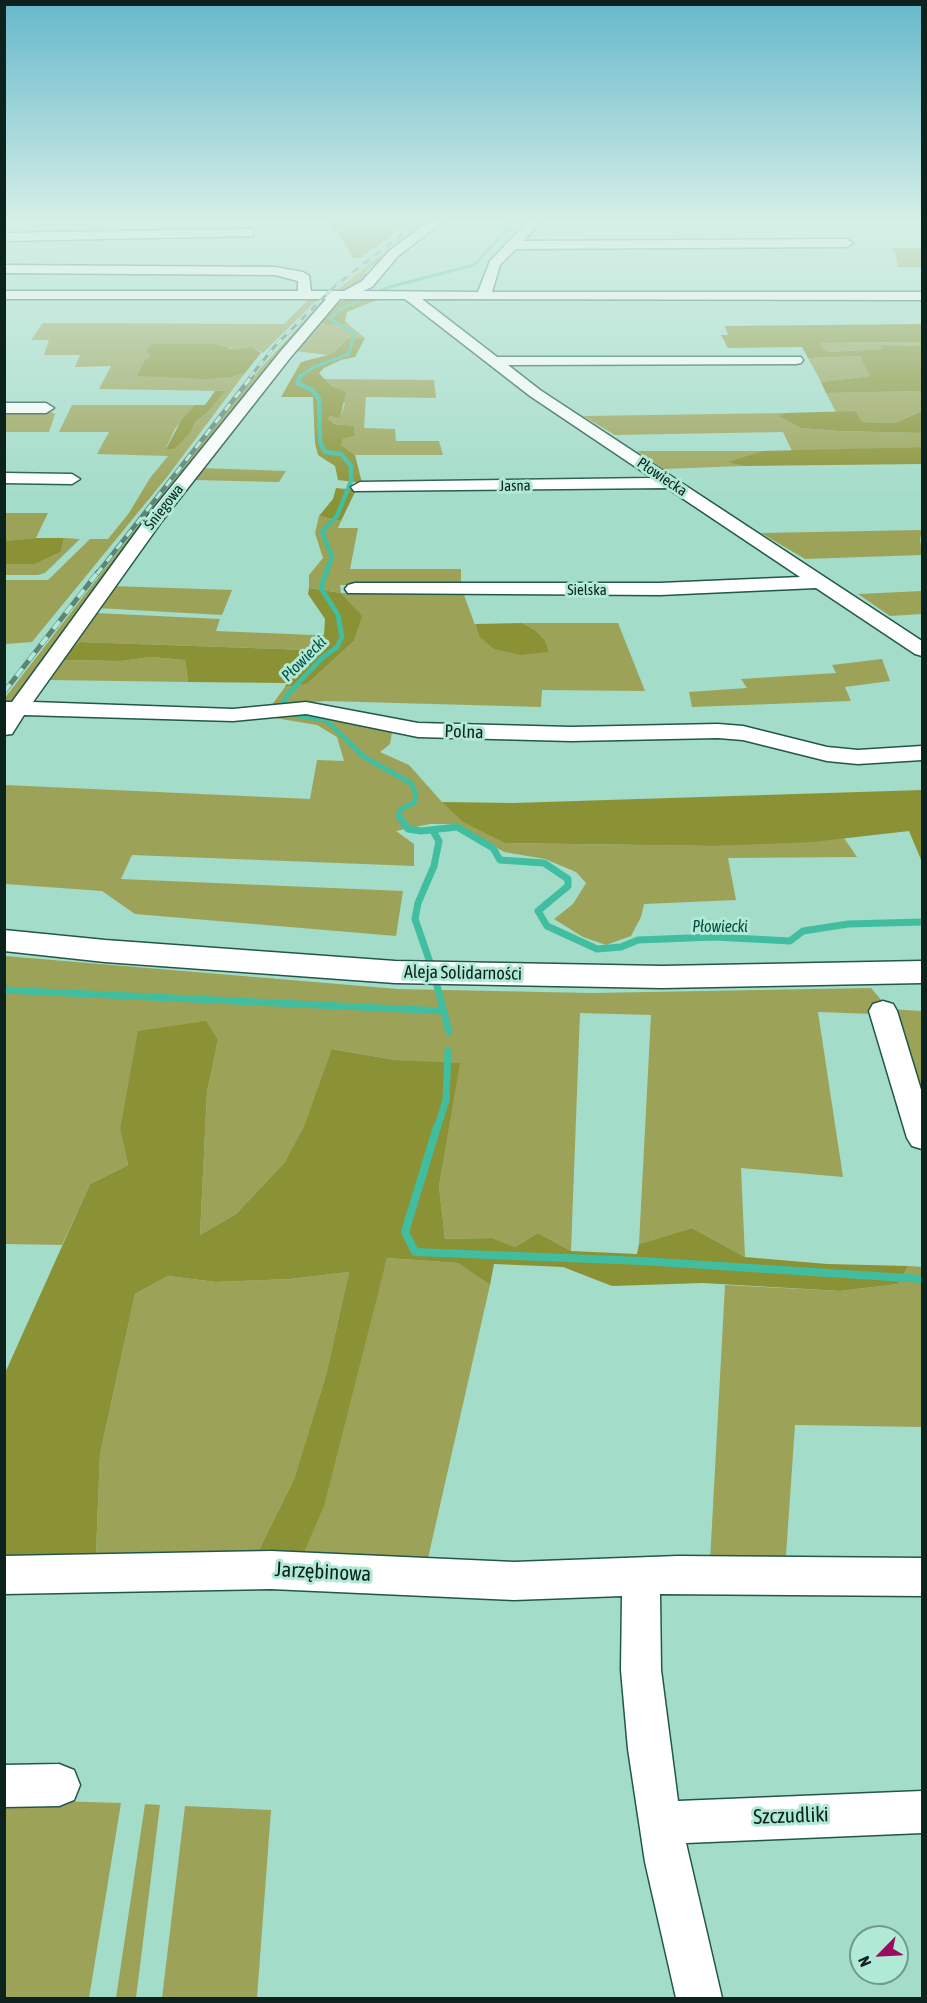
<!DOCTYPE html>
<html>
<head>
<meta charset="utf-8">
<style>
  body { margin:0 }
  #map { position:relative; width:927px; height:2003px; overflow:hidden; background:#a4dcca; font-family:"Asap Condensed",sans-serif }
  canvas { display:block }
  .frame { position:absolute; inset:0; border:6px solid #0c231d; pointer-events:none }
  .north { position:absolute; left:849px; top:1925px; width:60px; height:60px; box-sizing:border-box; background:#b1e9d7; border:2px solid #6f9a8d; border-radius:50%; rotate:246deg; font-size:16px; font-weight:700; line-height:24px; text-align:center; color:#0c231d }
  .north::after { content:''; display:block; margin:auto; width:21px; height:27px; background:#9a0d5e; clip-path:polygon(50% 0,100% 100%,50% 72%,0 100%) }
</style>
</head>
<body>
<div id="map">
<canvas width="927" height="2003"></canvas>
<div class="frame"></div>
<div class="north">N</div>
</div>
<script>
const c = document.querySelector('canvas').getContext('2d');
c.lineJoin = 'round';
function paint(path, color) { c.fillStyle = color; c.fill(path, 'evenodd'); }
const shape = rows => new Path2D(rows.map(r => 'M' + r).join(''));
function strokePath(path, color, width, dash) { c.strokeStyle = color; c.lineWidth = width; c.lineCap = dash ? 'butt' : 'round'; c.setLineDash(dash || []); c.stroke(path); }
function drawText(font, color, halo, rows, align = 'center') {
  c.font = font + ' "Asap Condensed",sans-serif'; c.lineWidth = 6; c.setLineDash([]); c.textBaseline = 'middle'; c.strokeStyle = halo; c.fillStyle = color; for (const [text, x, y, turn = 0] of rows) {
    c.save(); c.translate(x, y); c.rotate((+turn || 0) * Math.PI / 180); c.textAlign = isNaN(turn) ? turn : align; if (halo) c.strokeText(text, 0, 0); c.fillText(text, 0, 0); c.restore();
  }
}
const green = shape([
  [425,220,429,220,365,272,370,275,352,288,340,293,333,293],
  [304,298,319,298,263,353,252,347,235,351,229,347,232,377,245,373,167,477,32,642,5,644,5,580,48,580,90,539,108,539,129,513,150,478,168,456,97,454,109,432,59,432,72,405,195,405,175,429,166,448,190,433,196,421,207,413,224,391,99,389,111,366,75,367,80,355,44,355,49,340,31,340,43,323,284,324,308,300],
  [325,298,331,299,20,697,5,703,4,699,258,371],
  [317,322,331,325,348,324,365,338,346,339,338,349,328,355,295,351],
  [922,342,922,346,882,345,882,349,829,352,823,349,820,343],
  [860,356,871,376,821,382,808,358],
  [324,379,434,380,436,398,366,397,364,428,395,429,396,441,439,441,443,455,355,455,341,445,343,439,355,436,354,426,334,424,328,420,328,416,340,417,345,404],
  [922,391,922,411,895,423,862,422,856,411,836,412,826,393],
  [4,410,47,410,55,414,49,432,5,432],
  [785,413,780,416,801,428,838,431,922,433,922,447,792,451,783,432,615,435,583,416],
  [637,451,763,451,730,462,743,466,663,469],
  [202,468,286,471,279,482,194,480],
  [5,513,48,513,36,538,8,541,5,541],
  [319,516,341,521,338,528,358,528,350,569,461,569,461,586,340,585,341,593,463,592,479,636,549,652,545,640,535,630,522,623,618,623,645,691,542,690,541,707,325,701,271,706,285,687,307,684,354,641,361,616,341,593,309,588,309,575,323,558,315,533],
  [922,530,920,539,922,555,805,559,761,533],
  [64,538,80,539,45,573,38,575,5,575,4,564,35,564,61,552],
  [112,586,232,590,222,615,96,608],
  [922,591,922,614,890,616,858,594],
  [96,613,220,619,216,631,314,635,308,650,80,642,63,655],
  [151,657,185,660,188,682,48,680,61,660,121,661],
  [882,659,890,681,845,687,851,701,692,707,689,692,747,688,741,679,836,673,832,665],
  [303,711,392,732,390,744,380,752,409,765,442,802,505,843,714,846,844,838,857,857,728,858,736,900,644,904,641,917,631,936,606,945,583,937,554,919,573,904,586,883,576,872,545,859,504,852,457,824,430,824,396,831,414,844,414,866,132,855,121,879,403,891,396,936,135,914,102,891,5,884,5,785,310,799,317,760,344,761,337,737,317,725,275,718,274,714],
  [5,956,398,989,592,993,871,988,889,1009,922,1011,922,1112,889,1010,873,1014,818,1012,843,1177,741,1168,745,1257,692,1228,639,1244,651,1015,580,1013,571,1251,538,1233,515,1247,490,1238,445,1239,439,1186,459,1064,395,1060,333,1049,304,1126,284,1163,236,1214,200,1235,207,1092,218,1040,120,1130,128,1165,90,1184,62,1245,5,1244],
  [387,1258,458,1263,490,1285,426,1567,301,1559],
  [908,1266,922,1267,922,1427,795,1425,785,1570,710,1561,725,1285,840,1291,898,1284],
  [349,1272,326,1375,294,1479,257,1554,96,1554,100,1454,135,1294,168,1276,216,1282,290,1279],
  [54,1801,121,1803,89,1998,5,1998,4,1802],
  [145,1804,160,1805,136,1998,116,1998],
  [185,1806,271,1810,257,1998,162,1998]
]);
const forest = shape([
  [329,220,407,220,410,222,360,258,353,258,337,231,331,230],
  [891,248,922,248,922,267,898,267,896,256],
  [350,298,382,298,347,312,345,321,348,324,330,325,317,322,341,301],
  [922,324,922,342,820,343,823,349,829,352,882,349,881,345,922,346,922,391,826,393,821,382,870,376,860,356,808,358,802,347,728,348,721,335,728,335,725,326],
  [365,338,355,357,341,360,324,368,319,373,331,386,346,392,340,418,329,416,328,419,334,424,354,426,355,436,343,439,341,445,355,455,362,483,338,480,335,466,318,455,315,443,313,397,281,397,301,362,328,355,338,349,346,339],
  [151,344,214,344,235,350,252,347,261,353,245,373,232,377,206,379,137,376,145,360,151,357,147,350],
  [215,391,225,391,207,413,196,421,190,433,174,449,166,449,182,419,195,405,205,405],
  [856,411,862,422,895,423,922,411,922,433,838,431,801,428,779,416,785,413],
  [922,447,922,464,743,466,728,462,763,451],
  [336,488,356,490,341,521,319,516,333,499],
  [36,538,64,538,61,552,35,564,5,564,5,541],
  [309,588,341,593,362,616,354,641,307,684,285,687,287,683,188,682,185,660,151,657,121,661,61,660,63,655,80,642,308,650,314,635,324,635,325,619,308,594],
  [522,623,535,630,545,640,549,652,521,655,494,649,479,636,475,624],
  [922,790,922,862,909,831,813,842,714,846,505,843,463,822,442,802,513,803],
  [206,1021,218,1040,207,1092,200,1235,236,1214,284,1163,304,1126,332,1049,395,1060,460,1063,439,1186,445,1239,491,1238,515,1247,538,1233,571,1251,637,1254,639,1244,692,1228,745,1257,827,1264,908,1266,898,1284,840,1291,703,1283,612,1286,563,1267,494,1264,490,1285,458,1263,387,1258,324,1506,301,1559,257,1554,294,1479,326,1375,349,1272,290,1279,216,1282,168,1276,135,1294,100,1454,96,1554,5,1562,5,1373,90,1184,128,1165,120,1130,138,1031]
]);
const streamFar4 = shape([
  [299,377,314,367,349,354,354,334,330,319,339,310,389,287,474,265,516,220]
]);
const streamFar3 = shape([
  [301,376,297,383,312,390,319,399,320,442,325,452,341,454,351,466,351,481,337,516,322,532,332,556,326,574]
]);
const streamFar2 = shape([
  [326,572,321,588,338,615,342,637,337,647,322,658,288,694,282,705,288,714,326,720,364,757,411,783,416,794,414,803,401,809,398,815,401,820]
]);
const streamFar1 = shape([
  [400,818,408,829,421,831,457,827,493,848,500,860,544,863,568,879,568,886,538,911,547,926,597,949,621,947,638,940,715,937,790,941,803,931,848,924,922,922],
  [433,831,439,841,434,866,418,903,415,919,434,974,449,1032],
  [4,990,444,1011],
  [437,1129,446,1100,448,1051]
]);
const stream = shape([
  [437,1127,405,1232,415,1252,642,1261,922,1279]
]);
const minor = shape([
  [431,220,445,220,398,256,372,287,363,291,478,292,490,261,529,220,542,220,523,241,847,239,853,243,847,247,516,249,500,265,492,292,922,292,922,300,422,299,497,357,801,357,803,360,801,363,796,364,508,365,540,390,922,641,922,656,915,654,816,588,660,595,348,593,345,589,348,585,355,583,660,583,800,577,667,488,354,491,351,487,360,482,652,478,530,396,405,299,340,299,290,358,162,521,33,702,233,709,306,702,418,723,571,727,718,724,743,726,827,747,858,750,922,746,922,760,858,764,827,761,743,740,718,738,571,741,418,737,306,714,233,721,24,715,12,734,4,735,4,702,12,702,150,513,280,352,326,299,4,299,4,291,298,291,298,281,275,275,4,273,4,265,275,267,303,272,309,276,311,291,344,291,362,281,390,250,431,220],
  [249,229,253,230,253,236,4,241,4,233,249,229],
  [4,403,46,403,54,408,46,413,4,413,4,403],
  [4,473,72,474,80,479,72,484,4,483,4,473],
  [883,1001,893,1004,897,1011,922,1093,922,1149,912,1146,907,1138,869,1011,873,1004,883,1001],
  [271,1551,514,1562,678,1556,922,1558,922,1596,660,1594,661,1670,678,1801,922,1791,922,1833,686,1843,722,1998,676,1998,645,1862,628,1749,621,1670,622,1596,514,1600,271,1589,4,1594,4,1556,271,1551],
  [59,1764,74,1770,80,1785,74,1800,59,1806,4,1807,4,1765,59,1764]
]);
const major = shape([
  [4,930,105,940,395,961,662,966,922,961,922,983,662,988,395,983,105,962,4,951,4,930]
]);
const railFar2 = shape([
  [250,377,275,346,335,286,421,220]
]);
const railFar1 = shape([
  [97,574,252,376]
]);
const rail = shape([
  [4,692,98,572]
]);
const farStreetnames = [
  ["Płowiecka",662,477,34],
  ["Jasna",515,486,-1],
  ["Śniegowa",164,507,-52],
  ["Sielska",587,590]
];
const farWaternames = [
  ["Płowiecki",304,659,-45],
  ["Płowiecki",720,927]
];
const streetNames = [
  ["Polna",464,732,2],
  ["Aleja Solidarności",463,973,1]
];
const nearStreetnames = [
  ["Jarzębinowa",323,1572,3],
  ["Szczudliki",791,1816,-2]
];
paint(green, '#9ca359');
paint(forest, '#8b9235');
strokePath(streamFar4, '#41bd9f', 3);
strokePath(streamFar3, '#41bd9f', 4.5);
strokePath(streamFar2, '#41bd9f', 5);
strokePath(streamFar1, '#41bd9f', 7);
strokePath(stream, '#41bd9f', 8);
strokePath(minor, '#22574a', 3);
strokePath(major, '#22574a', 3);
paint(minor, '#fff');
paint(major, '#fff');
strokePath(railFar2, '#5c8578', 3);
strokePath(railFar1, '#5c8578', 4.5);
strokePath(rail, '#5c8578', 5);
strokePath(railFar2, '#b1e9d7', 2, [7]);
strokePath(railFar1, '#b1e9d7', 3, [8]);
strokePath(rail, '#b1e9d7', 4, [10]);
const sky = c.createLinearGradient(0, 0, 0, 501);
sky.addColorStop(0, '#65b8cb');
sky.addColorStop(0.44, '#d6efe7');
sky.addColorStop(1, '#d6efe700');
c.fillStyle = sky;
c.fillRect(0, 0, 927, 501);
drawText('15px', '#0c231d', '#b1e9d7', farStreetnames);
drawText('italic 16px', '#054f40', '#b1e9d7', farWaternames);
drawText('18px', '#0c231d', '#b1e9d7', streetNames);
drawText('21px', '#0c231d', '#b1e9d7', nearStreetnames);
</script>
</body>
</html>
